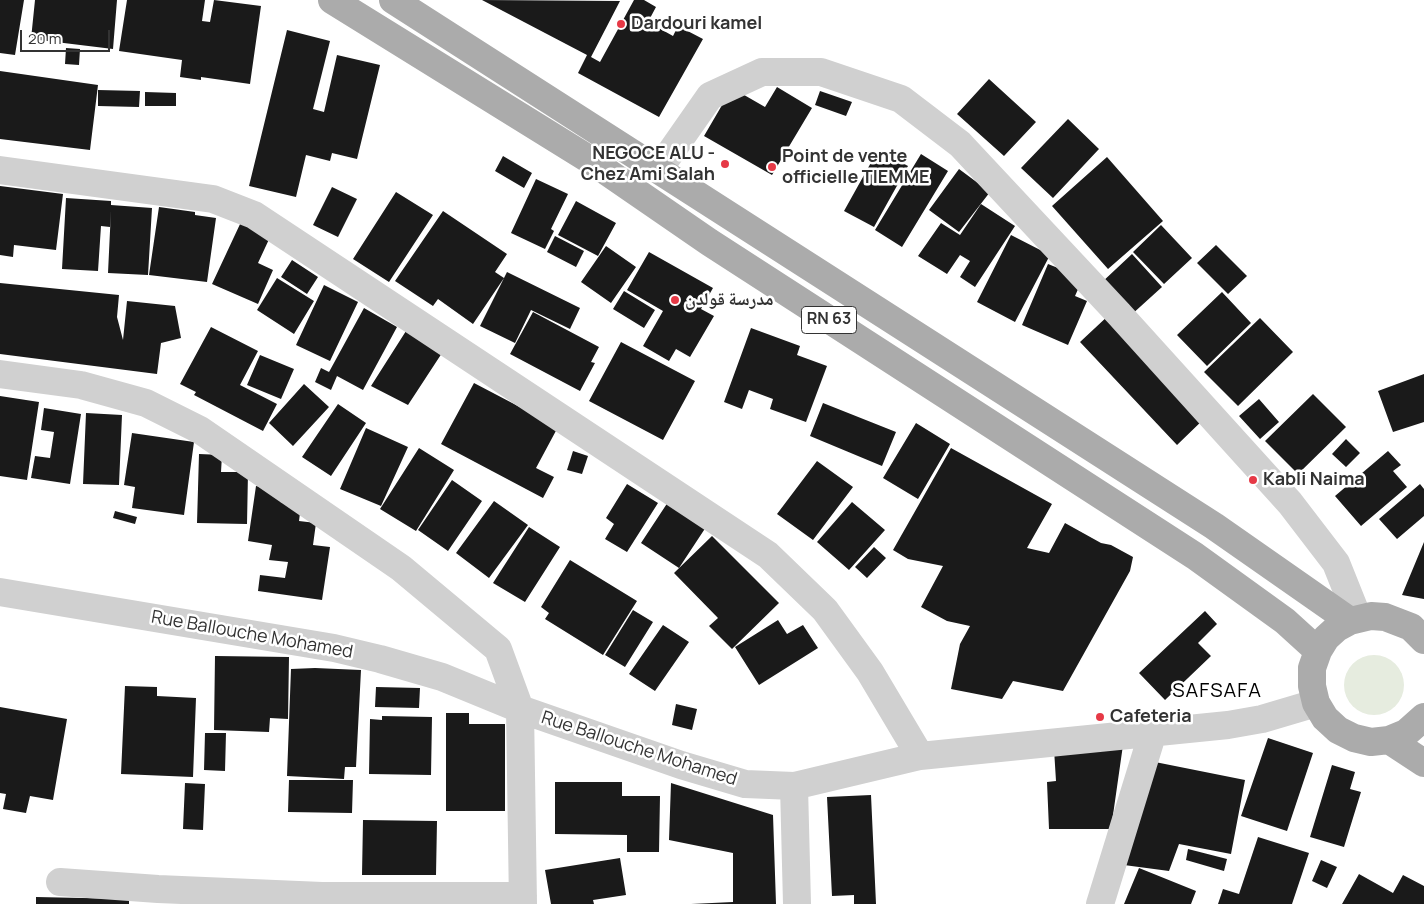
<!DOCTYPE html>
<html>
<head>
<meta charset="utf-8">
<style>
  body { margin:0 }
  #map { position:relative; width:1424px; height:904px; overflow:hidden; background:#fff; font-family:Manrope,sans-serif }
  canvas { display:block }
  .scale { position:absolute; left:20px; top:30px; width:90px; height:22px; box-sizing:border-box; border:2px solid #333; border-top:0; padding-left:6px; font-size:15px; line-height:18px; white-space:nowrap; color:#333; -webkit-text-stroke:4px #fff; paint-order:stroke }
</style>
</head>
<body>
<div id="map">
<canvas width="1424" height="904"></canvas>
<div class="scale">20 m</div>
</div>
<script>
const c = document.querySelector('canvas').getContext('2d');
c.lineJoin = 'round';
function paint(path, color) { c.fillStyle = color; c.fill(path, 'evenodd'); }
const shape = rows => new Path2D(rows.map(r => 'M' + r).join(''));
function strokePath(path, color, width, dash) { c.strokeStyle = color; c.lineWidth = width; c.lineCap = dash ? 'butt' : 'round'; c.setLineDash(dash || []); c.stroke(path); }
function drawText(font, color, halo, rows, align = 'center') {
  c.font = font + ' Manrope,"Noto Naskh Arabic",sans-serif'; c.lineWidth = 5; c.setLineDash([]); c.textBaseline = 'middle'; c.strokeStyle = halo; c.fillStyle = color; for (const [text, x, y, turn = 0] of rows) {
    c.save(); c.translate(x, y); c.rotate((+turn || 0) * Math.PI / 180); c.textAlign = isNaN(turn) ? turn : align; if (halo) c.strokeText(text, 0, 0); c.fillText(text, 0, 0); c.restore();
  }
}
const green = shape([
  '1344 685a30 30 0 1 1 60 0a30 30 0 1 1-60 0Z'
]);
const building = shape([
  [0,0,24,0,15,55,0,53],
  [35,0,117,0,113,49,31,39],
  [127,0,205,0,202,21,210,22,214,0,261,6,250,84,201,77,201,80,180,77,182,60,119,51],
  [482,0,620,1,591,57,600,62,634,0,644,0,656,7,648,22,673,36,678,26,703,39,659,117,578,73,587,55],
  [287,30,330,41,313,109,324,112,337,55,380,65,357,159,332,153,330,161,306,155,296,197,249,186],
  [66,48,80,49,79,65,65,64],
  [0,71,98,85,90,150,0,139],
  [989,79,1036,122,1004,156,957,114],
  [777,87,812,108,772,175,704,136,732,88,765,107],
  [98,90,140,91,139,107,98,106],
  [820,91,852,102,846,116,815,105],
  [145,92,176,93,176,106,145,106],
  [1068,119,1099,149,1053,198,1021,168],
  [878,150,908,166,874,227,844,211],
  [921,154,948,171,902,247,875,230],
  [503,156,532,173,524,188,495,171],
  [1107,157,1163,221,1108,269,1052,206],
  [959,169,990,192,959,232,929,210],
  [536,179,568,194,551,229,554,231,545,249,511,233],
  [0,186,63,194,56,250,14,245,13,257,0,255],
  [332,187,357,199,338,237,313,225],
  [396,192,433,215,389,282,353,259],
  [66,198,111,201,111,205,152,208,148,275,108,273,111,210,110,227,101,226,98,271,62,269],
  [576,201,616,223,598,256,558,235],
  [981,204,1015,226,975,287,960,277,970,261,960,255,947,274,918,256,941,223,960,235],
  [159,207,195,212,195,215,216,218,207,282,149,275],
  [443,211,507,254,495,272,504,278,473,324,438,299,433,306,395,281],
  [241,222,271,235,258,263,273,270,258,304,212,284],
  [1161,225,1192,258,1164,284,1133,252],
  [1011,235,1050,255,1015,322,977,302],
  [555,236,584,251,576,267,547,252],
  [1216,245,1247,276,1228,294,1197,263],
  [606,246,636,267,611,303,581,282],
  [649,252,713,288,701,309,714,316,690,357,676,349,669,361,643,346,663,311,627,290],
  [1132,254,1162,287,1130,316,1100,284],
  [292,260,318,277,307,294,281,277],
  [1048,264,1083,278,1075,296,1087,301,1068,345,1022,325],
  [507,272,580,308,570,329,531,310,515,343,480,326],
  [277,278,314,301,294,334,257,310],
  [0,283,119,295,117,317,123,340,127,301,175,306,181,338,161,343,157,374,0,354],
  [324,285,358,302,330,361,296,345],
  [624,291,655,310,644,328,613,309],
  [1222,292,1251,323,1207,366,1177,335],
  [364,308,397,327,363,390,337,376,331,390,315,382,321,368,329,372],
  [533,312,599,347,591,362,595,363,580,391,510,354],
  [1110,314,1207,416,1177,445,1080,342],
  [1260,318,1293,352,1238,406,1204,372],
  [211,327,258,351,240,385,277,404,263,431,194,395,196,392,180,384],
  [751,328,800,346,797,355,827,366,806,422,770,409,773,399,749,390,742,409,724,402],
  [406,331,442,353,408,405,371,386],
  [621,342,695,381,663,440,589,401],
  [260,355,294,369,281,399,247,385],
  [1424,374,1424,422,1393,432,1378,391],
  [474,383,558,427,536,468,554,477,543,498,441,444],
  [304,384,329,407,293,446,269,423],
  [1313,394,1346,427,1298,474,1265,441],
  [0,396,39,402,27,480,0,476],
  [1259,399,1279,422,1260,439,1239,416],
  [823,403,896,432,882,466,810,436],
  [338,404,366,423,331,476,302,457],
  [44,408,81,414,70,484,31,478,35,456,50,458,54,432,41,430],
  [86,413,122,415,119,485,83,484],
  [916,423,950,444,918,499,883,478],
  [366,428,408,447,381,506,340,489],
  [132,433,194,442,184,515,132,508,135,487,124,485],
  [1346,439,1360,453,1346,467,1332,454],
  [419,448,454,470,416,531,380,509],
  [951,448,1052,504,1027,548,1049,553,1065,523,1101,543,1111,545,1133,557,1130,571,1063,691,1013,681,1002,699,951,689,960,644,970,626,947,621,921,607,943,566,908,559,893,550],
  [573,451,588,456,582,474,567,470],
  [1388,451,1401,465,1393,471,1407,487,1361,526,1335,496],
  [199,454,222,455,221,472,248,472,247,524,197,523],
  [817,461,853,487,813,540,777,514],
  [452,480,482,501,448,551,418,530],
  [627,484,658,503,627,552,605,539,614,524,606,518],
  [1420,484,1424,489,1424,516,1397,539,1379,519],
  [256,486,282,490,280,502,301,505,299,521,316,523,313,545,330,547,322,600,258,591,260,575,285,578,288,562,269,560,272,545,248,541],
  [670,499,708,524,679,568,641,543],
  [494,501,528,525,489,578,456,553],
  [852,502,885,530,849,570,817,542],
  [115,511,137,517,135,524,113,518],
  [529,527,560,547,525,602,493,583],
  [712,536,779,603,732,649,709,626,718,618,674,573],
  [1424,542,1424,599,1402,595],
  [874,547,886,558,867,578,855,567],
  [570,560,637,601,603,655,545,619,549,613,541,607],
  [633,610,653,622,625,667,605,655],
  [1205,611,1217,624,1198,643,1211,656,1165,700,1139,673],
  [778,620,787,634,803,625,818,648,759,685,735,647],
  [663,625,689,642,655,691,629,674],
  [215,656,289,657,288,719,270,718,269,732,214,730],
  [315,668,361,670,356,767,345,767,344,779,287,776,291,669],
  [125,686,157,687,157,696,196,698,193,777,121,774],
  [376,687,420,688,419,708,375,707],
  [676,704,697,709,692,730,672,725],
  [0,707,67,719,53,800,30,796,26,813,3,809,6,794,0,793],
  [446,713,469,713,469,724,505,724,505,811,446,811],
  [382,716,432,717,431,775,369,774,370,719,382,720],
  [205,733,226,733,225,771,204,770],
  [1268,738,1313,753,1287,831,1241,816],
  [1123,745,1111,829,1049,829,1047,782,1056,781,1054,749],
  [1150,761,1245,780,1231,854,1179,844,1169,871,1124,865],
  [1332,765,1355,772,1350,789,1361,792,1344,847,1310,837],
  [289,780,353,780,352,813,288,812],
  [555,782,622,782,622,796,660,796,659,852,627,852,627,835,555,834],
  [185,783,205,784,203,830,183,829],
  [671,783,773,815,776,904,691,904,733,902,733,853,669,840],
  [871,795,876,904,854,904,854,895,832,896,827,797],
  [363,820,437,821,436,875,362,875],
  [1258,837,1309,853,1292,904,1218,904,1223,889,1239,894],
  [1188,849,1227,859,1224,871,1186,860],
  [620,858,626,895,593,900,594,904,551,904,545,870],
  [1321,860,1337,867,1327,888,1312,881],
  [1139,868,1196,891,1191,904,1124,904],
  [1359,874,1393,893,1403,875,1424,886,1424,904,1342,904],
  [36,897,129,899,129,904,36,904]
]);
const minor = shape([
  [659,169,710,96,762,72,821,72,901,99,960,144,1119,314,1290,503,1336,563,1358,618],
  [0,170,213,199,254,215,768,555,825,610,870,672,920,756],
  [0,374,81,385,146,403,200,430,401,568,498,649,520,709,523,904],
  [0,592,334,648,380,659,442,677,520,709,681,765,745,784,794,786,920,756,1228,725,1262,719,1316,703],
  [794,786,797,904],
  [60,882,158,889,322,896,523,896],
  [1100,904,1153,732]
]);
const major = shape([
  [332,0,587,158,709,242,1195,556,1285,621,1318,651],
  [393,0,1214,526,1350,621],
  [1424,640,1411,627,1385,617,1371,616,1350,621,1337,628,1326,638,1318,651,1312,668,1312,686,1316,703,1325,718,1338,730,1354,738,1371,742,1389,740,1406,733,1424,717],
  [1389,740,1424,763]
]);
const markers = [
  [621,24,5,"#e63946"],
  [725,164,5,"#e63946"],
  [772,167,5,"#e63946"],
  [675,300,5,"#e63946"],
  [1253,480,5,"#e63946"],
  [1100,717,5,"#e63946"]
];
const shields = [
  [829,320,55]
];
const shieldNames = [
  ["RN 63",829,320]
];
const poiNames = [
  ["Dardouri kamel",631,24],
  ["NEGOCE ALU -",715,154,"right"],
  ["Chez Ami Salah",715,175,"right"],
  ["Point de vente",782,157],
  ["officielle TIEMME",782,178],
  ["مدرسة قولدن",685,300],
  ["Kabli Naima",1263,480],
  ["Cafeteria",1110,717]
];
const streetNames = [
  ["Rue Ballouche Mohamed",252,635,10],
  ["Rue Ballouche Mohamed",639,749,18]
];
const quarterNames = [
  ["SAFSAFA",1217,691]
];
paint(green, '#e6ecdf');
paint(building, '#1a1a1a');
strokePath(minor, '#d0d0d0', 28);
strokePath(major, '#ababab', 28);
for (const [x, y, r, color] of markers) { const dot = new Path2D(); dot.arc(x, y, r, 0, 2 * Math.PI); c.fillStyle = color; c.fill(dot); strokePath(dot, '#fff', 2); }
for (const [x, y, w] of shields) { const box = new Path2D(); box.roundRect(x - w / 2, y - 13.5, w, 27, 4); c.fillStyle = '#fff'; c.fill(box); strokePath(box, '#333', 1); }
drawText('bold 16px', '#333', null, shieldNames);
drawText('bold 18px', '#333', '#fff', poiNames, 'left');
drawText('18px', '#333', '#fff', streetNames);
c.letterSpacing = '1px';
drawText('20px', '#000', '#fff', quarterNames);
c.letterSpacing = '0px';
</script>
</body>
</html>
